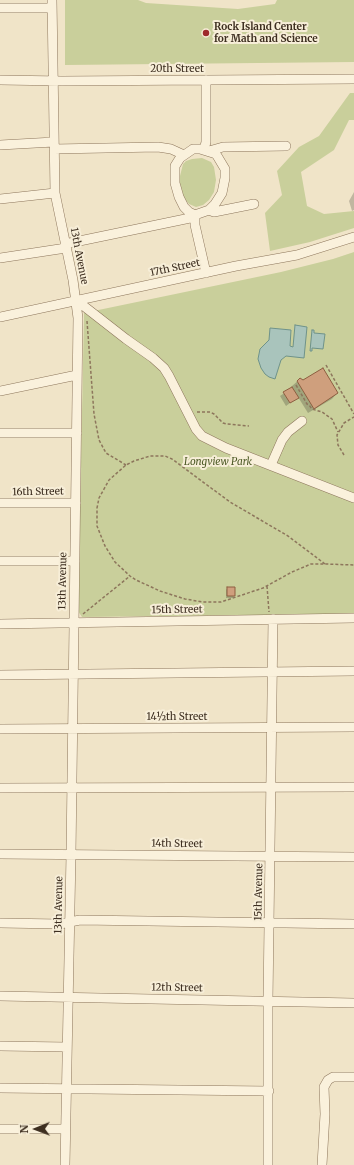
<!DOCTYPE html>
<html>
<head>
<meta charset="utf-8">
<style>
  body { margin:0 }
  #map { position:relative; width:354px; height:1165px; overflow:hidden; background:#f0e4c8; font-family:Merriweather,serif }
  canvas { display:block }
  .north { position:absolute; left:16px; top:1109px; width:40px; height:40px; -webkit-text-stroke:3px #f7eed8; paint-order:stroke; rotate:269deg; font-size:11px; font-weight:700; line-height:16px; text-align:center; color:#3d2e20 }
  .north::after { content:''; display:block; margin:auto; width:14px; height:18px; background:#3d2e20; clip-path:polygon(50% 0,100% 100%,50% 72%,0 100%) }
</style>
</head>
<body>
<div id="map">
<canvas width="354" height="1165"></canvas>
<div class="north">N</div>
</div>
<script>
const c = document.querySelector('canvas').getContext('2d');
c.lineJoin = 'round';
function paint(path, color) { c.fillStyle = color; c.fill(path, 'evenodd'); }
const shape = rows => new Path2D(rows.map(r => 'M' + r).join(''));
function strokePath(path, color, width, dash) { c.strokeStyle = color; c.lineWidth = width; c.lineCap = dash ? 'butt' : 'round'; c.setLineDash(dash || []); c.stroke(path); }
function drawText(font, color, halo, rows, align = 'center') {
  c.font = font + ' Merriweather,serif'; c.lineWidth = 4; c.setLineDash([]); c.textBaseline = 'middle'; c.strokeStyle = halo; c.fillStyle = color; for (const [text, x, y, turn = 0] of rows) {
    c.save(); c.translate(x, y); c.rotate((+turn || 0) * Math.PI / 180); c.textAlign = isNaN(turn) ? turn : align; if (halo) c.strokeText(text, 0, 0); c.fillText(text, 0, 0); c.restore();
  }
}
const green = shape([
  [65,0,138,0,146,3,238,9,275,4,277,0,354,0,354,62,65,65],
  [350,93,354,93,354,120,349,120,334,150,301,172,307,206,324,214,354,211,354,228,310,242,270,251,265,213,282,195,277,171,299,147,319,136],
  [202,158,211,162,214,167,216,180,214,192,209,200,203,205,196,207,189,204,184,198,180,187,180,176,183,164,186,161,192,159],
  [354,252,354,614,82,617,78,611,84,313,281,272,333,259]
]);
const water = shape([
  [295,325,307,327,304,358,286,356,281,360,275,379,269,377,265,374,261,368,258,359,260,349,269,340,270,328,291,330,290,346,293,347,295,325],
  [312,330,314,330,314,333,325,334,323,349,312,348,312,351,310,351,312,330]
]);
const shadow = shape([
  [354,192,354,210,352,211,349,201],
  [300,379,337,393,332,399,308,413,298,397,286,406,280,396,292,388,292,386],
  [227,588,234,588,234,596,233,598,226,598,226,590]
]);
const building = shape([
  [323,368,338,393,314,409,297,381,300,378,303,380,323,368],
  [292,387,299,398,290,403,283,392,292,387],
  [227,587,235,587,235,596,227,596,227,587]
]);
const path = shape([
  [87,321,94,414,99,440,106,453,126,465],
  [326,365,354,414],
  [296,385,307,404,309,405,312,409,322,412,332,419,338,432],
  [197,412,210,412,214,414,223,423,227,424,249,426],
  [344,455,338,445,337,435,344,423,354,417],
  [325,564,288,536,230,502,172,459,165,456,150,456,134,461,126,465,109,480,99,498,97,508,97,526,105,546,115,562,130,576,136,580,160,591,185,599,203,602,221,602,263,588,292,572,311,564,325,564,354,565],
  [267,586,269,612],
  [83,614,130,576]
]);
const minor = shape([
  [52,0,55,193,73,280,78,318,71,854,65,1165],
  [0,8,52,8],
  [0,80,62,81,354,79],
  [0,145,54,142],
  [54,149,158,147,171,149,184,155],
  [193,149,200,149,216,154,225,169,225,178,222,193,215,204,209,210,195,215,189,212,184,207,179,197,175,183,175,166,180,158,193,149],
  [204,150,206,142,206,80],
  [209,151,223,147,286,146],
  [0,199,55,193],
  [209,210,214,212,254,204],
  [195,215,195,225,206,273],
  [65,244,195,217],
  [0,258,66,248],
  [76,300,126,339,153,358,164,368,169,376,196,429,202,436,226,448,354,498],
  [0,317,236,266,297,255,354,237],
  [0,391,77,375],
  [0,433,77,433],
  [271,465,282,440,288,432,302,421],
  [0,503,76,503],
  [0,561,75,561],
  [0,624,354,618],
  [0,675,354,671],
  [0,729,354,727],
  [0,788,354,787],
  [0,854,354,857],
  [0,923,60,924,80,920,354,924],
  [0,996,354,1003],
  [0,1046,67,1047],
  [0,1088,269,1091],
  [0,1129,65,1129],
  [268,1165,268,1001,273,619],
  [322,1165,325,1114,324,1087,328,1080,333,1077,354,1077]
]);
const markers = [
  [206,33,4,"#9e2a2b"]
];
const poiNames = [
  ["Rock Island Center",214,27],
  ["for Math and Science",214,39]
];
const streetNames = [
  ["20th Street",177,69],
  ["13th Avenue",79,256,79],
  ["17th Street",175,268,-12],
  ["16th Street",38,492,-1],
  ["13th Avenue",63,581,-89],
  ["15th Street",177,610,-1],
  ["14½th Street",177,717],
  ["14th Street",177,844,1],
  ["15th Avenue",259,892,-89],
  ["13th Avenue",59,905,-89],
  ["12th Street",177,988,1]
];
const parkNames = [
  ["Longview Park",218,462]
];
paint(green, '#c9cf9b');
paint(water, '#a9c4bc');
strokePath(water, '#6f938a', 1);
paint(shadow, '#0003');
paint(building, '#cf9f7d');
strokePath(building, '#8d5f41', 1);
strokePath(minor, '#8d765c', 10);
strokePath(path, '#8d765c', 1.5, [3, 2]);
strokePath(minor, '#faf1dc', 9);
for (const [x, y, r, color] of markers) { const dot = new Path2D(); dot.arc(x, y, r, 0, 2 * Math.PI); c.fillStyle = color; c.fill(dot); strokePath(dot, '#f7eed8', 1.5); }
drawText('bold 10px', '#3d2e20', '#f7eed8', poiNames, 'left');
drawText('10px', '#3d2e20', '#f7eed8', streetNames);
drawText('italic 10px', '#4d5a26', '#f7eed8', parkNames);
</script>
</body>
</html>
